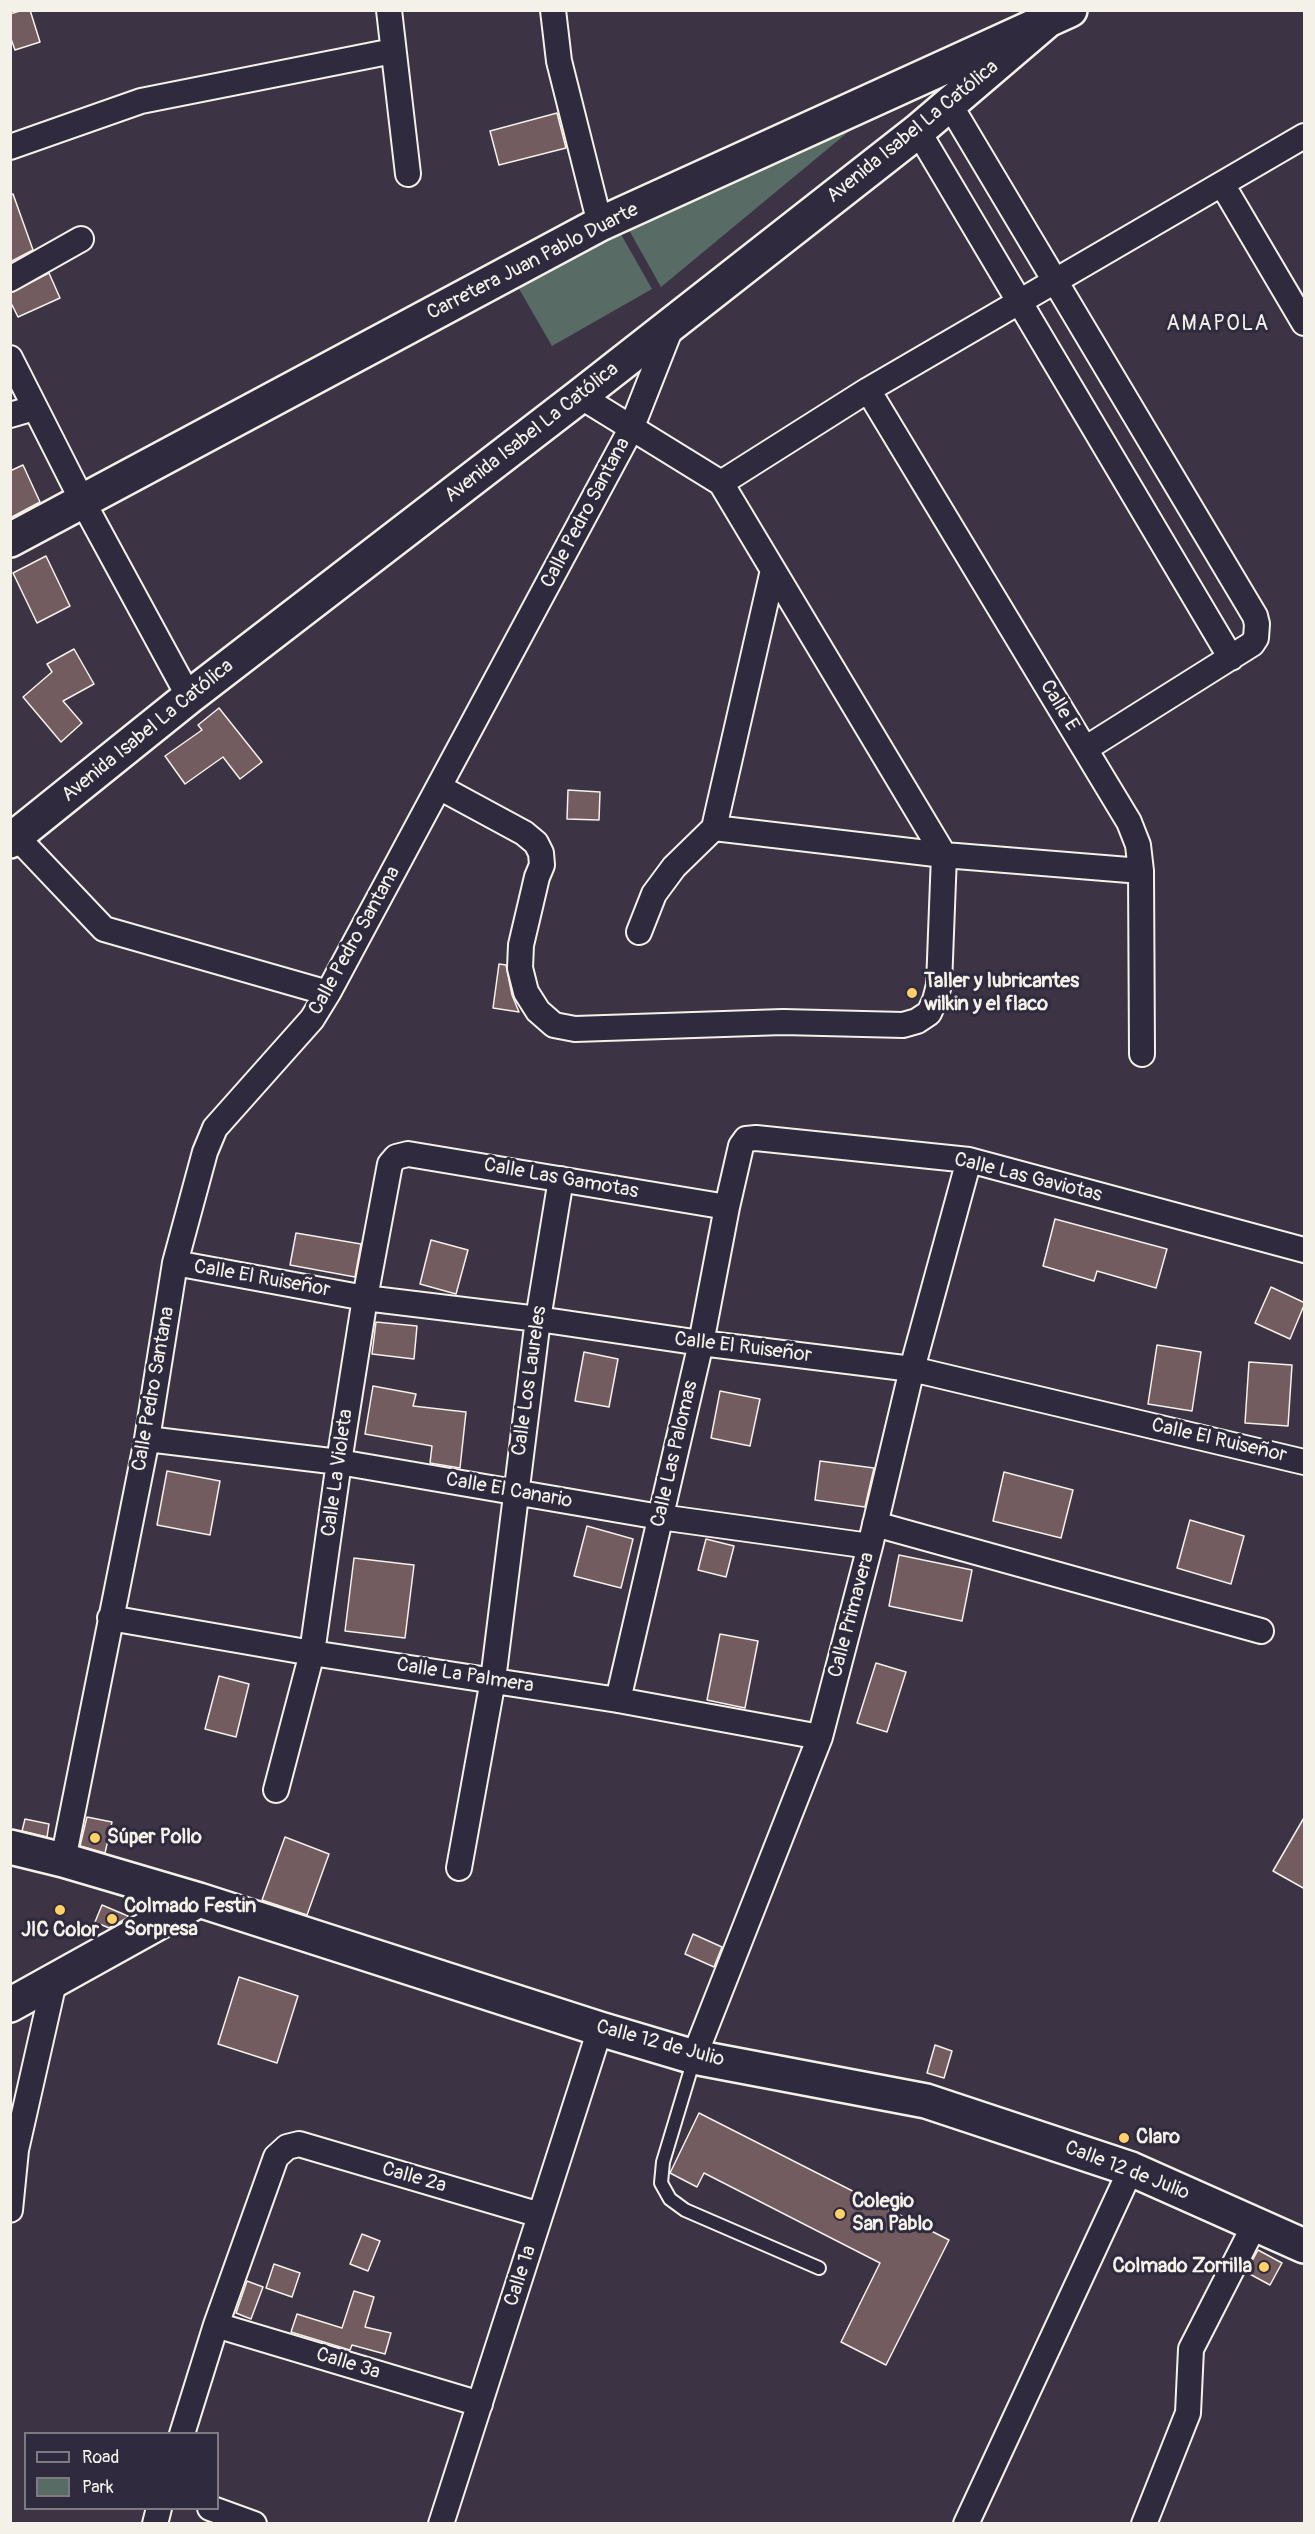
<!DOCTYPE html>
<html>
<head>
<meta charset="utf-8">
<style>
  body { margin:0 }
  #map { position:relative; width:1315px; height:2534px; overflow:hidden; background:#3c3444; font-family:Pangolin,sans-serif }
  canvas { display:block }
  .frame { position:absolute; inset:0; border:12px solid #f4f1e8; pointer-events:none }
  .legend { position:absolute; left:24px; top:2432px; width:195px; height:78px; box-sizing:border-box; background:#2f2a3d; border:2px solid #7e7a81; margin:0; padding:8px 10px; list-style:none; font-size:18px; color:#f4f1e8 }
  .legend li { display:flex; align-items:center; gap:12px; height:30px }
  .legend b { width:30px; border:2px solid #7e7a81 }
</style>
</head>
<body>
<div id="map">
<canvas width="1315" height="2534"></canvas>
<div class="frame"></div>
<ul class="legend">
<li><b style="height:8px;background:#2f2a3d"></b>Road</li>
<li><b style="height:16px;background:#586b64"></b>Park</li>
</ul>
</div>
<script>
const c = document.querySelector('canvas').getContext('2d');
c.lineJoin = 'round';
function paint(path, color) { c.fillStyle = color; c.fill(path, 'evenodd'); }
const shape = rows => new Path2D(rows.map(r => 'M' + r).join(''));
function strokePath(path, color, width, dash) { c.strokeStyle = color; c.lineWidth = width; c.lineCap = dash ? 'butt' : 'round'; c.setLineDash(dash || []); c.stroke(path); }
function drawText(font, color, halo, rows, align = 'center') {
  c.font = font + ' Pangolin,sans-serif'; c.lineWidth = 6; c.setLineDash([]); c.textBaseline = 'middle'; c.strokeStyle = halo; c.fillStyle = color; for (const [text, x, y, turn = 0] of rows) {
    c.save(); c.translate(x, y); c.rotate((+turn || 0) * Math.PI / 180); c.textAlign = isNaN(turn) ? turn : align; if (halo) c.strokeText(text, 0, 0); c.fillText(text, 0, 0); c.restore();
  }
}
const green = shape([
  [882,104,661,287,625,223],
  [618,229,652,289,552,346,518,287]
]);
const building = shape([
  [23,10,30,10,40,42,15,50,10,36,10,14,23,10],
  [557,113,566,148,499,165,490,131,557,113],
  [13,194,33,250,10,262,10,195,13,194],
  [49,273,60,298,18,317,10,301,10,293,49,273],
  [23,465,40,502,10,518,10,471,23,465],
  [46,556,70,606,37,623,13,573,46,556],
  [74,649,94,684,63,701,82,723,61,742,23,697,52,672,47,664,74,649],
  [219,708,262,762,240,779,223,757,185,784,165,756,202,730,198,725,219,708],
  [568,790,600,792,599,820,567,819,568,790],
  [499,964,506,965,512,995,519,1012,493,1008,499,964],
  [1055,1219,1167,1249,1156,1288,1097,1271,1094,1281,1043,1266,1055,1219],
  [296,1233,361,1244,355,1277,290,1265,296,1233],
  [431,1240,468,1250,456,1294,420,1284,431,1240],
  [1271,1287,1305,1303,1290,1339,1255,1323,1271,1287],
  [376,1322,417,1326,414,1359,372,1354,376,1322],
  [1157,1345,1201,1352,1192,1411,1148,1404,1157,1345],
  [584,1352,618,1359,609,1407,575,1401,584,1352],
  [1249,1362,1292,1365,1288,1426,1245,1423,1249,1362],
  [373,1386,416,1394,413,1406,466,1412,460,1468,430,1463,432,1446,365,1434,373,1386],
  [720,1391,760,1399,750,1446,711,1438,720,1391],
  [820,1461,874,1468,865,1507,815,1500,820,1461],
  [167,1471,220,1481,210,1535,157,1525,167,1471],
  [1004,1472,1073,1490,1061,1538,993,1521,1004,1472],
  [1190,1520,1244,1536,1231,1584,1177,1568,1190,1520],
  [587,1526,633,1539,621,1588,574,1576,587,1526],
  [706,1539,734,1546,726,1577,698,1570,706,1539],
  [899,1555,972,1570,962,1621,889,1606,899,1555],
  [354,1558,414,1565,405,1638,345,1631,354,1558],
  [720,1634,758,1641,745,1708,707,1700,720,1634],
  [876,1663,906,1672,887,1732,857,1723,876,1663],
  [219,1676,249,1684,236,1737,205,1729,219,1676],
  [1305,1816,1305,1889,1273,1871,1305,1816],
  [87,1817,112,1822,105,1853,80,1846,87,1817],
  [25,1819,49,1824,47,1837,22,1831,25,1819],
  [285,1837,329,1854,307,1915,262,1900,285,1837],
  [102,1905,128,1916,127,1918,109,1928,95,1922,102,1905],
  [693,1934,722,1947,714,1967,685,1954,693,1934],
  [239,1977,298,1996,277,2063,218,2044,239,1977],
  [935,2045,952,2051,944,2078,927,2073,935,2045],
  [699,2113,949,2240,886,2365,841,2342,880,2263,704,2173,697,2187,670,2173,699,2113],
  [362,2234,380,2241,368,2271,350,2264,362,2234],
  [1258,2250,1282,2263,1270,2285,1246,2272,1258,2250],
  [274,2264,300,2273,292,2297,266,2288,274,2264],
  [247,2281,263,2287,251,2319,236,2313,247,2281],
  [354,2291,374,2297,365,2327,391,2333,385,2354,352,2345,350,2350,291,2332,297,2314,342,2328,354,2291]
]);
const lane = shape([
  [694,2059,663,2162,661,2183,670,2199,685,2210,819,2268]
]);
const street = shape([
  [389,10,408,174],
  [553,10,559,61,600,224],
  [950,105,1255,616,1257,624,1256,638,1252,644,1085,749],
  [918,131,1231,658],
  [10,147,141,101,393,51],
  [1222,184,1304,323],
  [10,279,81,239],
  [10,358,83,502,189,697],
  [868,390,1129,822,1138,845,1141,871,1142,1054],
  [10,415,34,408],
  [721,483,868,390,1304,136],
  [439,787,524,833,536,843,541,853,542,865,537,877,521,945,520,968,526,992,538,1011,554,1025,575,1029,783,1022,903,1025,917,1021,929,1013,935,1000,939,985,944,855,721,483,580,396],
  [714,828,944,855,1141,871],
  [10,830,104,929,328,993],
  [639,932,654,894,674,867,714,828,773,570],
  [175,1263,365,1298,538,1319,701,1343,912,1369,1304,1462],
  [147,1439,339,1462,660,1517,870,1546],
  [875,1524,1261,1631],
  [110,1618,312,1653,618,1700,820,1737],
  [618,1700,701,1343,727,1207,741,1146,746,1139,756,1138,969,1160,1304,1250],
  [276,1790,312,1653,339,1462,365,1298,390,1164,396,1157,408,1154,727,1207],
  [63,1860,147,1439,175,1263,205,1152,215,1128,312,1019,328,993,631,429,672,325],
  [459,1868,493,1680,538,1319,561,1179],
  [694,2057,820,1737,870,1546,912,1369,969,1160],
  [10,2210,16,2150,54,1982],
  [216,2325,480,2404],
  [182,2434,216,2325,276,2157,287,2147,299,2144,540,2215],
  [210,2508,254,2524],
  [155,2524,159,2508],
  [441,2524,600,2029],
  [966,2524,1131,2169],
  [1144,2524,1188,2413,1191,2349,1255,2224]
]);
const secondary = shape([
  [10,540,600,224,1070,10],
  [10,841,189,697,580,396,918,131,1048,20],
  [10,1847,63,1860,199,1900,600,2029,694,2057,926,2101,1131,2169,1304,2246],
  [10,2005,199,1900]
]);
const markers = [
  [912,993,6,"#ffd166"],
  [95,1838,6,"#ffd166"],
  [60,1910,6,"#ffd166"],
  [112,1919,6,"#ffd166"],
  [1124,2138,6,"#ffd166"],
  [840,2214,6,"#ffd166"],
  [1264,2267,6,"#ffd166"]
];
const streetNames = [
  ["Avenida Isabel La Católica",913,132,-39],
  ["Carretera Juan Pablo Duarte",533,262,-27],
  ["Avenida Isabel La Católica",532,433,-38],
  ["Calle Pedro Santana",586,513,-62],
  ["Calle E",1059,706,59],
  ["Avenida Isabel La Católica",148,731,-39],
  ["Calle Pedro Santana",355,941,-61],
  ["Calle Las Gaviotas",1028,1178,14],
  ["Calle Las Gamotas",561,1179,10],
  ["Calle El Ruiseñor",262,1279,10],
  ["Calle El Ruiseñor",743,1348,7],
  ["Calle Los Laureles",530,1381,-82],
  ["Calle Pedro Santana",154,1389,-80],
  ["Calle El Ruiseñor",1219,1441,13],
  ["Calle Las Palomas",675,1454,-77],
  ["Calle La Violeta",338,1473,-82],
  ["Calle El Canario",509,1491,10],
  ["Calle Primavera",852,1615,-75],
  ["Calle La Palmera",465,1676,9],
  ["Calle 12 de Julio",660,2044,15],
  ["Calle 12 de Julio",1127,2171,21],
  ["Calle 2ª",414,2178,16],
  ["Calle 1ª",521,2276,-72],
  ["Calle 3ª",348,2364,17]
];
const poiNames = [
  ["Taller y lubricantes",924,982],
  ["wilkin y el flaco",924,1005],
  ["Súper Pollo",107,1838],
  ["Colmado Festin",124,1907],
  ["Sorpresa",124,1930],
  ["JIC Color",60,1931,"center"],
  ["Claro",1136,2138],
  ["Colegio",852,2202],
  ["San Pablo",852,2225],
  ["Colmado Zorrilla",1252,2267,"right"]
];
const neighbourhoodNames = [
  ["AMAPOLA",1218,325]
];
paint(green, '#586b64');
paint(building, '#725c60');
strokePath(building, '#f4f1e8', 1.5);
strokePath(lane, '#f4f1e8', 16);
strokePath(street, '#f4f1e8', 28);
strokePath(secondary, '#f4f1e8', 38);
strokePath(lane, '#2f2a3d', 12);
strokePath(street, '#2f2a3d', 24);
strokePath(secondary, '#2f2a3d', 33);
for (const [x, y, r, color] of markers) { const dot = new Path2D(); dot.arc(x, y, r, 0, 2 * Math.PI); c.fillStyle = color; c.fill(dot); strokePath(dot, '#2f2a3d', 2); }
drawText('20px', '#f4f1e8', '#2f2a3d', streetNames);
drawText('bold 20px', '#f4f1e8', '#2f2a3d', poiNames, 'left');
c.letterSpacing = '1.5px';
drawText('21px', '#f4f1e8', '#2f2a3d', neighbourhoodNames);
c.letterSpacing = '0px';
</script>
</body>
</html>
